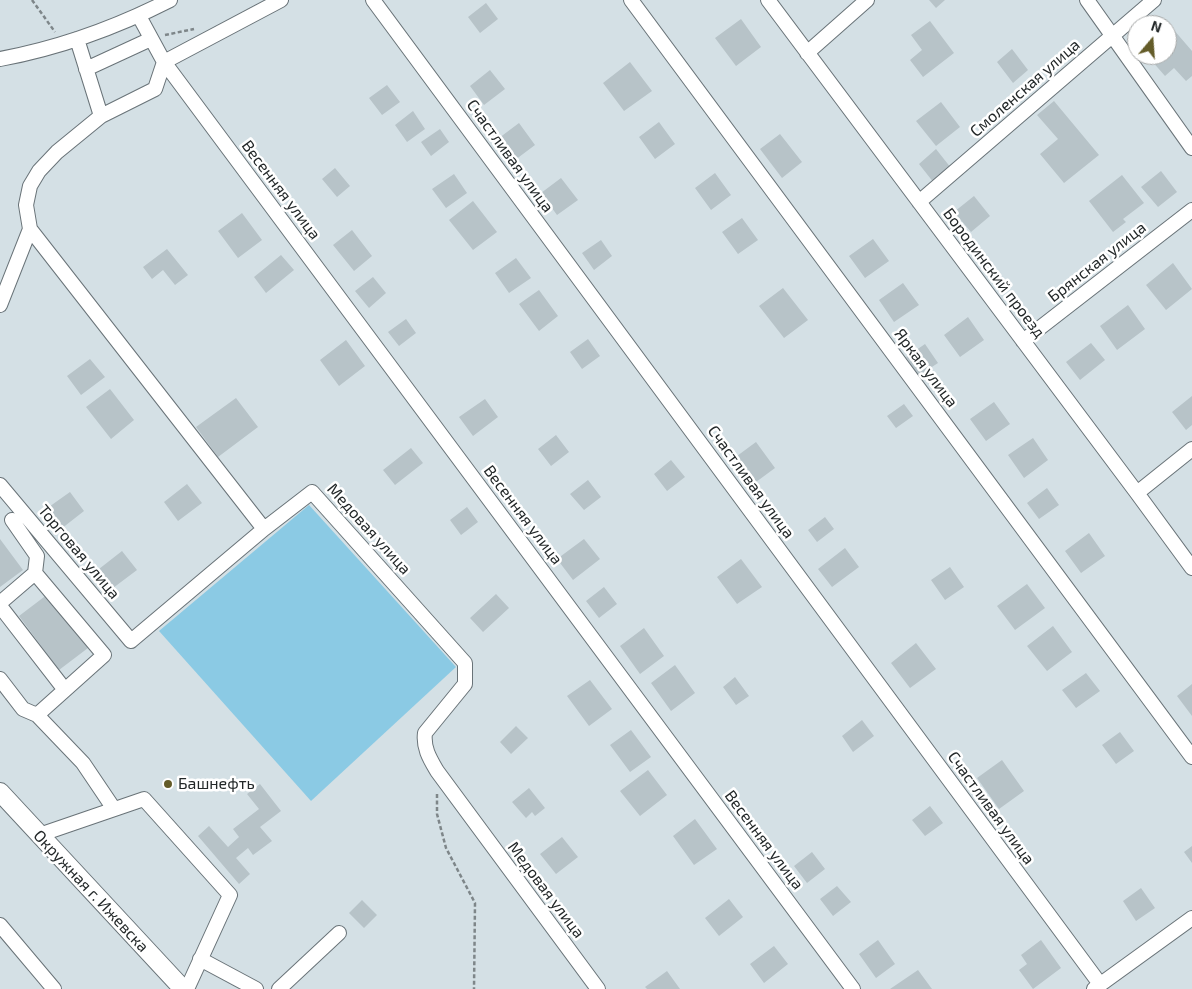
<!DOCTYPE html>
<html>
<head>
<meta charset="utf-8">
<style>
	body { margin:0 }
	#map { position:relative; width:1192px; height:989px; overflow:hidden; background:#d4e0e5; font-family:"Exo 2",sans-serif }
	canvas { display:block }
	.north { position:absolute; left:1127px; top:15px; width:50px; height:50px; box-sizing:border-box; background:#fff; border:1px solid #a7a9a9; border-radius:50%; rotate:18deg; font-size:14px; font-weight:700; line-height:20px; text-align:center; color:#232829 }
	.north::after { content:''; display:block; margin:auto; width:18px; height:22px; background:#645c29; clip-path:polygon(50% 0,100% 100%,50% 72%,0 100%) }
</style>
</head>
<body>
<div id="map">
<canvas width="1192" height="989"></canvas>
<div class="north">N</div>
</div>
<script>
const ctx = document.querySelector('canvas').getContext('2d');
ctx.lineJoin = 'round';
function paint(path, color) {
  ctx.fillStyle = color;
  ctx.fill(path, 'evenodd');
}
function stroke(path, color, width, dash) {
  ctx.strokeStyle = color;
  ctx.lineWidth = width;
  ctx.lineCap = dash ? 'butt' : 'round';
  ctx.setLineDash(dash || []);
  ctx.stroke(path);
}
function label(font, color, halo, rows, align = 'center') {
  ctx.font = font + ' "Exo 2",sans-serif';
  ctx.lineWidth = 5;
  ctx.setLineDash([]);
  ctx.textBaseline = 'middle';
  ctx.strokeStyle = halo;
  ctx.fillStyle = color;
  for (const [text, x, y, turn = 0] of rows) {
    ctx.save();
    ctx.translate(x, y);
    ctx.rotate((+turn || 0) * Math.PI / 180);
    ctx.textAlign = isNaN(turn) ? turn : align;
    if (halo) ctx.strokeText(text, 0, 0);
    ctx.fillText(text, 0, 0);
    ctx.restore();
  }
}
const green = new Path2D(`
	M309 505 456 667 311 801 159 631Z`);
const building = new Path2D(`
	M929 0H945L936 8Z
	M486 3 498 19 480 33 468 17Z
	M741 19 761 47 736 66 715 38Z
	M930 21 954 53 923 77 910 60 922 50 911 35Z
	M1167 22 1192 51V76L1186 81 1174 68 1165 76 1151 60 1156 55H1167V25H1164Z
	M1012 49 1028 70 1013 83 997 62Z
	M630 62 652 91 624 111 603 83Z
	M490 70 505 89 484 105 470 86Z
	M387 85 400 102 382 115 369 98Z
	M1054 101 1099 155 1064 183 1040 154 1058 139 1037 115Z
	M941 102 960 127 936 146 916 121Z
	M413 111 425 129 407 142 395 125Z
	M659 122 675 144 655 159 639 137Z
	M519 123 535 145 515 160 499 138Z
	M440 129 449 142 431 156 421 142Z
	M780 134 802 162 782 178 760 149Z
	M936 149 951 168 934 183 919 164Z
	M335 168 350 186 337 197 322 179Z
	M1161 171 1177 192 1158 207 1141 187Z
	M715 173 731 195 711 210 695 188Z
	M454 174 467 193 446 208 432 189Z
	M1122 175 1144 203 1123 219 1126 222 1113 232 1089 201Z
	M561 178 578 200 557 215 541 193Z
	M974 196 990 216 971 232 954 212Z
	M473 201 497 232 473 250 449 220Z
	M242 213 262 240 238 258 218 231Z
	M742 218 758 240 738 254 722 232Z
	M352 230 372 256 354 271 333 245Z
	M873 239 889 261 865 278 849 256Z
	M601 240 612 256 594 270 582 253Z
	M167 249 188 275 175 285 163 270 152 279 143 267Z
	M281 255 294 270 266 293 254 277Z
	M516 258 531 278 509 293 495 273Z
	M1173 263 1192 289 1166 310 1146 285Z
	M373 277 386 293 369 308 355 291Z
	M903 283 919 305 894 322 879 300Z
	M783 288 808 320 784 338 759 306Z
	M539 290 558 316 539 331 519 304Z
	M1128 305 1145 329 1117 350 1100 326Z
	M968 317 984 340 960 357 944 335Z
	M406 319 416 333 399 346 388 332Z
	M588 339 600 356 582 369 570 352Z
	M346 340 365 366 339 386 320 360Z
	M1091 343 1105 360 1080 380 1066 362Z
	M925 344 938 363 918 376 906 357Z
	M90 359 105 377 81 395 67 376Z
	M110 389 134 420 111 439 86 407Z
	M1192 396V425L1186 430 1172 412Z
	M236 398 258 427 218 457 196 427Z
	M485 399 498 417 473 436 459 417Z
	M994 402 1010 424 986 441 970 419Z
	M904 404 913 416 896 428 887 416Z
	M556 435 569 452 551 466 538 449Z
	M1033 438 1048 460 1024 478 1008 455Z
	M756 442 775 468 756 482 737 456Z
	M411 448 423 463 395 485 383 470Z
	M671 460 685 477 667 491 654 474Z
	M588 480 601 497 584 510 570 494Z
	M187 484 202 503 178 521 164 502Z
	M1047 488 1059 505 1039 519 1027 503Z
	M70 492 84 511 61 529 46 509Z
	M467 507 478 522 461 535 450 520Z
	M825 517 834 529 817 542 808 530Z
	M1089 533 1105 556 1081 573 1065 551Z
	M0 539 23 570 0 587Z
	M584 539 600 559 573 580 557 559Z
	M845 548 859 567 832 587 818 569Z
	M122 551 137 570 113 588 99 569Z
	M741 559 762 587 737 604 717 577Z
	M950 567 964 587 945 600 931 580Z
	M1027 584 1045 608 1015 630 997 606Z
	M604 587 617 604 599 618 586 601Z
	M48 594 88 648 59 670 19 616Z
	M496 594 509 608 483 632 470 618Z
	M1053 626 1072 652 1047 671 1027 646Z
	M644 628 664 656 640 674 620 646Z
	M916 643 936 669 910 688 891 663Z
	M675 665 695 693 671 711 651 683Z
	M1086 673 1100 691 1076 708 1062 690Z
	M735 677 749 696 736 705 723 687Z
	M590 680 612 709 589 726 567 696Z
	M1192 684V716L1177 696Z
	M862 720 874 736 853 752 842 736Z
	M516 726 528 738 511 754 500 742Z
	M631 730 651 757 630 772 610 745Z
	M1120 732 1134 751 1116 764 1102 745Z
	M1002 760 1024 791 999 809 977 778Z
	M648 770 667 795 640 816 620 791Z
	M260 784 281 811 260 827 272 841 253 855 248 848 236 858 250 874 239 884 198 836 209 826 228 847 239 837 233 829 259 809 247 794Z
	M529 788 545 808 535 816 532 812 526 818 512 802Z
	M930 806 943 823 925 836 912 820Z
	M695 819 717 849 694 865 673 836Z
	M562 837 578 857 556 874 540 854Z
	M1192 846V863L1184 852Z
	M812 852 825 869 807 883 794 866Z
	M837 886 851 902 833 916 820 899Z
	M1141 888 1155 908 1136 921 1123 901Z
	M729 899 743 917 719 936 705 918Z
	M362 900 377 915 364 928 349 913Z
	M878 940 895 964 876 978 859 954Z
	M1041 940 1061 968 1033 989 1019 970 1027 964 1021 955Z
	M774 946 788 964 764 983 750 964Z
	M918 970 932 989H890Z
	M667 971 680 989H647L645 987Z`);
const path = new Path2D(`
	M32 0 55 32
	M165 35 194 29
	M437 794V814L446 848 475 903 474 989`);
const minor = new Path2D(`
	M373 0 1100 984
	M631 0 1192 757
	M768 0 1137 493 1192 568
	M1087 0 1192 148
	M139 16 164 62 853 989
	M77 39 101 116
	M807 53 867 0
	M0 59C59 48 117 27 170 0
	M164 62 155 89 101 116 57 152 39 171 30 186 26 205 30 229 264 529 312 492 465 663V684L425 733C423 748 430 759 437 771L598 989
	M164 62 281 0
	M86 69 151 39
	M919 202 1154 0
	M0 305 30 229
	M1023 341 1192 210
	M0 485 131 641 264 529
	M1137 493 1192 449
	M12 520 37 556 35 573
	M0 603 35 573 104 655 37 715
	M0 606 65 690
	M0 679 23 709 37 715 83 763 114 809
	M39 835 144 799 230 895 187 989
	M0 925 54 989
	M200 959 256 989
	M279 989 339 933
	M1094 989 1192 918`);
const major = new Path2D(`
	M0 792 183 989`);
const markers = [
	[168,784,5,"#645c29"]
];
const streetNames = [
	["Смоленская улица",1025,88,-41],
	["Счастливая улица",510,156,54],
	["Весенняя улица",281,190,53],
	["Брянская улица",1097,262,-38],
	["Бородинский проезд",994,273,53],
	["Яркая улица",926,368,53],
	["Счастливая улица",751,482,54],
	["Весенняя улица",523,515,53],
	["Медовая улица",369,529,48],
	["Торговая улица",79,552,50],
	["Счастливая улица",991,808,54],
	["Весенняя улица",764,840,53],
	["Медовая улица",546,890,53],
	["Окружная г. Ижевска",91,891,47]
];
const poiNames = [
	["Башнефть",178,784]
];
paint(green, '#8bcae4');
paint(building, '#b7c3c8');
stroke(minor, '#697378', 16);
stroke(major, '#697378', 20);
stroke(path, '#7e8689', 2.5, [4, 2.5]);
stroke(minor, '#fff', 14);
stroke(major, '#fff', 18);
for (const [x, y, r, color] of markers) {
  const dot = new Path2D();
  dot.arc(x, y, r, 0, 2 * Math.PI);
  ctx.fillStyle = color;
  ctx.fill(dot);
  stroke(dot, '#fff', 2);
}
label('16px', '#232829', '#fff', streetNames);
label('16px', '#232829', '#fff', poiNames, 'left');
</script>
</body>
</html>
